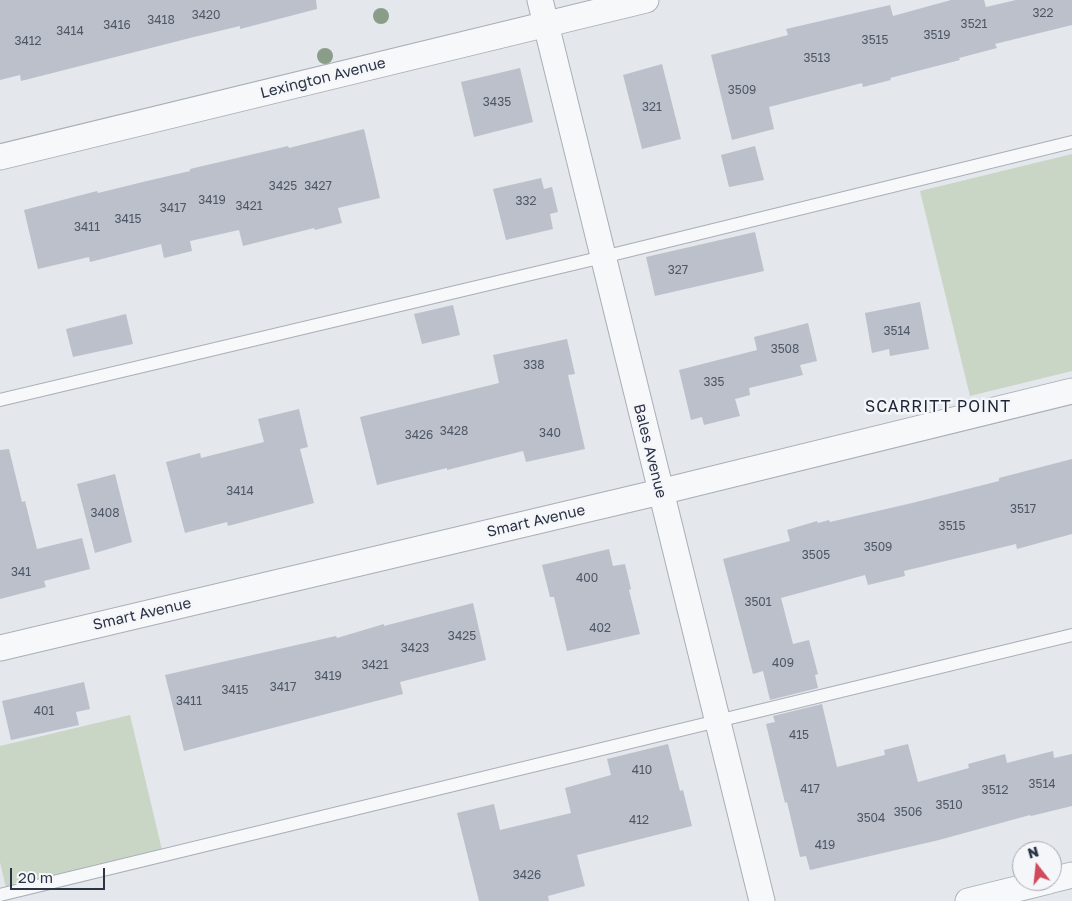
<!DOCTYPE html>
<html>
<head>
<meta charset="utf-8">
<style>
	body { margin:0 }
	#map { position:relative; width:1072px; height:901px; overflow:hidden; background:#e4e7ec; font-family:"Golos Text",sans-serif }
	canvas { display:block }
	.north { position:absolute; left:1012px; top:841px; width:50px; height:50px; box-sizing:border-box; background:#f4f6f9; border:1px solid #a4a8b1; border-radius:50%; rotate:344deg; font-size:14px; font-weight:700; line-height:20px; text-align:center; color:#2b3445 }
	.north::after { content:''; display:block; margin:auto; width:18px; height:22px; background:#d1495b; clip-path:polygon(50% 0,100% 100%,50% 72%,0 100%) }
	.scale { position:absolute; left:10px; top:868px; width:95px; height:22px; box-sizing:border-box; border:2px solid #2b3445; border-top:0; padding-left:6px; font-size:15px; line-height:18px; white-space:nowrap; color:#2b3445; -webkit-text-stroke:4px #f4f6f9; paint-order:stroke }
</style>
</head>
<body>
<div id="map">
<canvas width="1072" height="901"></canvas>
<div class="north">N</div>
<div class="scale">20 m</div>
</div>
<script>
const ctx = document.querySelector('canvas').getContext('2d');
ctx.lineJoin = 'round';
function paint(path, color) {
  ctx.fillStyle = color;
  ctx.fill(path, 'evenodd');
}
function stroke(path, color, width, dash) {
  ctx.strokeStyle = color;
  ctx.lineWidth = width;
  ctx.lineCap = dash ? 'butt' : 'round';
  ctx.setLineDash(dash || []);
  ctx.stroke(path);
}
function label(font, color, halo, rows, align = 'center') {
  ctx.font = font + ' "Golos Text",sans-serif';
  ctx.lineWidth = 5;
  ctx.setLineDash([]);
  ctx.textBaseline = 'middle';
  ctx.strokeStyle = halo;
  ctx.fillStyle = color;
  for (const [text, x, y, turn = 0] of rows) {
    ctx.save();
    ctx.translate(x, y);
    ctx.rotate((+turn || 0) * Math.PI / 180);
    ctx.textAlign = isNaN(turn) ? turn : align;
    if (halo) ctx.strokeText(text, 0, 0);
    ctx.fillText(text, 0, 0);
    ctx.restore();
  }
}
const green = new Path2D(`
	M1072 154V371L970 396 920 191Z
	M130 715 162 850 6 888 0 862V746Z`);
const building = new Path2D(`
	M0 0H316L317 9 240 29V26L194 37 21 81 20 75 0 80Z
	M951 0H984L986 7 1016 0H1072V25L995 44 997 48 959 58 960 60 890 78 891 80 863 87 862 83 769 107 774 129 732 140 711 55 788 35 786 29 890 5 893 16Z
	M662 64 681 139 642 149 623 75Z
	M520 68 533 122 474 137 461 82Z
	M364 129 380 198 338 208 342 223 315 230 314 228 243 246 239 230 190 241 192 251 164 258 161 244 90 262 89 257 38 269 24 210 97 191 98 193 147 181 190 171V169L288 146 289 148Z
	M755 146 764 180 729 187 721 155Z
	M541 178 544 189 552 187 558 212 550 214 553 229 506 240 493 189Z
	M755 232 764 271 655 296 646 257Z
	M920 302 929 349 890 356 889 349 872 353 865 313Z
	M453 305 460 335 422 344 414 314Z
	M126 314 133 344 73 357 66 329Z
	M808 323 817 361 800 365 803 375 749 388 750 395 735 399 740 416 704 425 702 417 691 420 679 370 757 350 754 337Z
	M567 339 575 374 568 375 585 449 526 462 523 451 447 470V468L377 485 360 417 499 383 493 355Z
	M299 409 308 447 300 449 314 503 228 526 227 522 185 533 166 462 200 453 201 458 264 442 258 419Z
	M9 449 22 502 25 501 37 549 82 538 90 569 44 581 46 587 0 599V450Z
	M1072 459V534L1017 549 1016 544 904 571 905 576 868 585 865 575 781 598 793 644 809 640 818 674 815 675 818 688 770 700 763 671 753 674 723 559 790 541 787 530 817 521 818 523 829 520 830 522 912 503 999 481V478Z
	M115 474 132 542 95 553 77 484Z
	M609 549 613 566 625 564 631 589 629 590 640 634 567 651 554 597H550L542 565Z
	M473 603 486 660 400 682 403 694 184 751 165 675 336 636 337 638 384 624V626Z
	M84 682 90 709 76 712 79 725 11 740 2 701Z
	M822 704 837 767 885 755 884 750 908 744 918 782 969 768 968 764 1005 754 1007 763 1053 751 1054 758 1072 754V806L1031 816 1030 815 939 840 810 870 806 856 800 857 787 802 785 803 766 724 775 722 773 716Z
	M668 744 680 791 683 790 692 826 577 855 585 886 548 896 549 901H479L457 813 494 804 500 830 571 813 565 788 611 775 607 759Z`);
const service = new Path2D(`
	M0 400 603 257 1072 142
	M0 895 1072 635`);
const minor = new Path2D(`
	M540 0 762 901
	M0 157 646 0
	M0 648 660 492 1072 391
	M1052 880 1072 875
	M968 901 1049 881`);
const trees = [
	[381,16],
	[325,56]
];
const numberNames = [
	["322",1043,13],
	["3420",206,15],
	["3418",161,20],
	["3521",974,24],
	["3416",117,25],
	["3414",70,31],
	["3519",937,35],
	["3515",875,40],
	["3412",28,41],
	["3513",817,58],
	["3509",742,90],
	["3435",497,102],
	["321",652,107],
	["3425",283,186],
	["3427",318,186],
	["3419",212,200],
	["332",526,201],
	["3421",249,206],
	["3417",173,208],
	["3415",128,219],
	["3411",87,227],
	["327",678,270],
	["3514",897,331],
	["3508",785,349],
	["338",534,365],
	["335",714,382],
	["3428",454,431],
	["340",550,433],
	["3426",419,435],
	["3414",240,491],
	["3517",1023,509],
	["3408",105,513],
	["3515",952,526],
	["3509",878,547],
	["3505",816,555],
	["341",21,572],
	["400",587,578],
	["3501",758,602],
	["402",600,628],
	["3425",462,636],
	["3423",415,648],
	["409",783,663],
	["3421",375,665],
	["3419",328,676],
	["3417",283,687],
	["3415",235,690],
	["3411",189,701],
	["401",44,711],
	["415",799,735],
	["410",642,770],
	["3514",1042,784],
	["417",810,789],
	["3512",995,790],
	["3510",949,805],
	["3506",908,812],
	["3504",871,818],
	["412",639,820],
	["419",825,845],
	["3426",527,875]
];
const streetNames = [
	["Lexington Avenue",323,78,-14],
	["Bales Avenue",650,451,76],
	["Smart Avenue",536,521,-13],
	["Smart Avenue",142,614,-13]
];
const neighbourhoodNames = [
	["SCARRITT POINT",938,407]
];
paint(green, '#c9d6c5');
paint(building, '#bbc0ca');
stroke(service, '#a9aeb7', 14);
stroke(minor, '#a9aeb7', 27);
stroke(service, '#f7f8fa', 12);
stroke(minor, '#f7f8fa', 25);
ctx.fillStyle = '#899d89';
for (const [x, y] of trees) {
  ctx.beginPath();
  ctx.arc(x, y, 8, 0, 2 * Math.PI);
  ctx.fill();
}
label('12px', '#4f5766', null, numberNames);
label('15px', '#2b3445', '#f4f6f9', streetNames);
ctx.letterSpacing = '1px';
label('16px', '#1d2536', '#f4f6f9', neighbourhoodNames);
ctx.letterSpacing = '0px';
</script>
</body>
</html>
